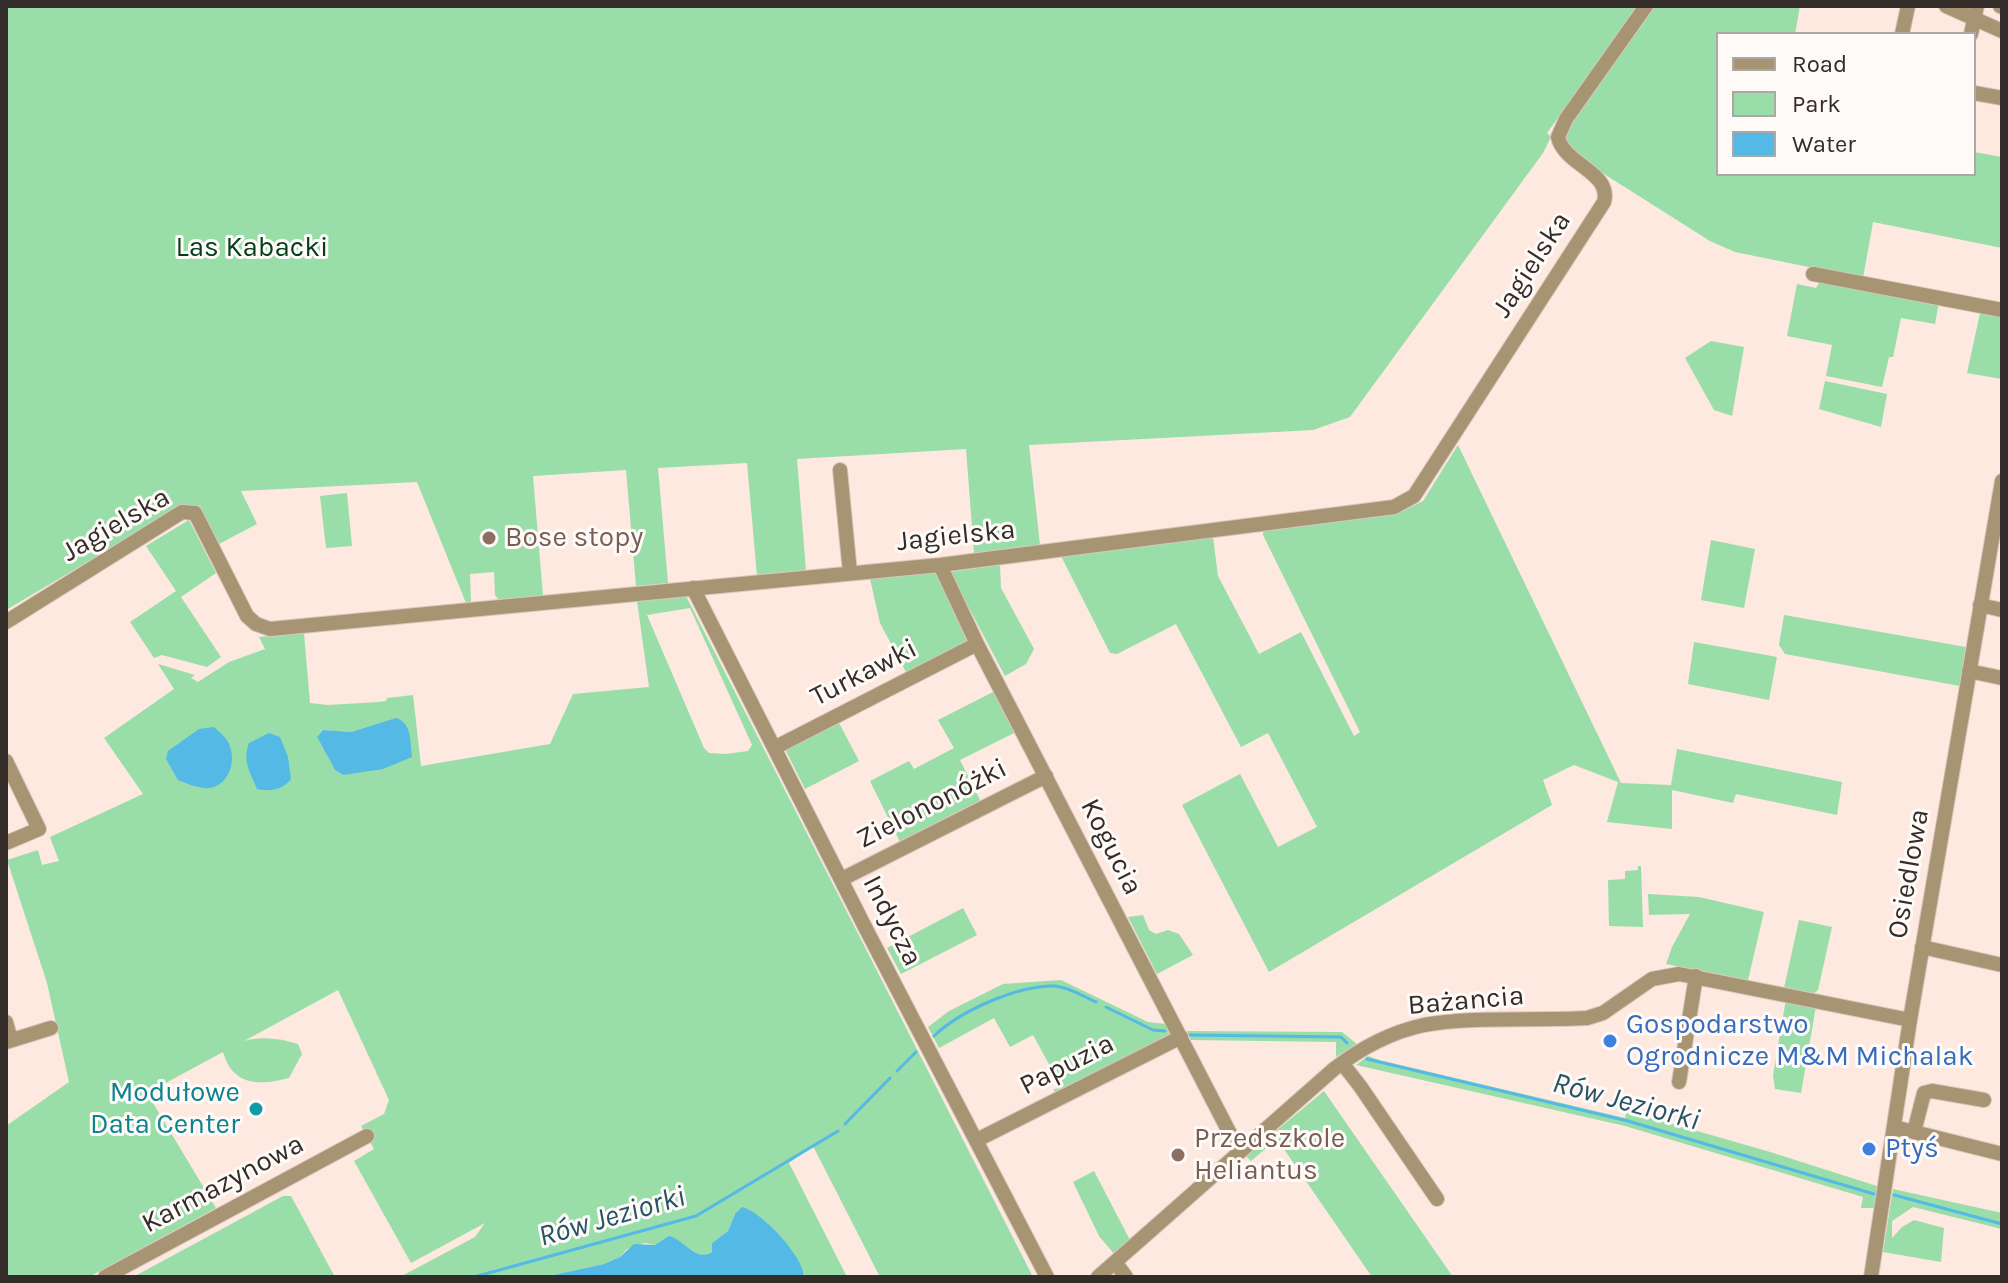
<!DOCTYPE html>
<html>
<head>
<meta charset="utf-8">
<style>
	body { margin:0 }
	#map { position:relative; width:2008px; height:1283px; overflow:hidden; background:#fde9df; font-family:Karla,sans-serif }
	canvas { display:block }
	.frame { position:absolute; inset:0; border:8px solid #342c29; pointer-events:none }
	.legend { position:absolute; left:1716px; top:32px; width:260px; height:144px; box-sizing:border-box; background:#fefaf8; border:2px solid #ada8a5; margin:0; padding:10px 14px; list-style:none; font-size:24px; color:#342c29 }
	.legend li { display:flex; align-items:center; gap:16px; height:40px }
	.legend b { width:40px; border:2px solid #ada8a5 }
</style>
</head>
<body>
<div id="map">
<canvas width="2008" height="1283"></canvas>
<div class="frame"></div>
<ul class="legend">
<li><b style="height:10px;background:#a69473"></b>Road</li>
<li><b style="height:22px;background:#99dda9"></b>Park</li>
<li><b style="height:22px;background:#55b9e5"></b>Water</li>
</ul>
</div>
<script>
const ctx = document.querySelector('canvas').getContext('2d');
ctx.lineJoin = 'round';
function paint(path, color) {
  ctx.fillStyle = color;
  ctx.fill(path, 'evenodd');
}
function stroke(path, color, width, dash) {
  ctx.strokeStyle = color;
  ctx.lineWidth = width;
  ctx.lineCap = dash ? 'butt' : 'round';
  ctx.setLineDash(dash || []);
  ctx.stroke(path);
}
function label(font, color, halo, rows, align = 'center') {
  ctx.font = font + ' Karla,sans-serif';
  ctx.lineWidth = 6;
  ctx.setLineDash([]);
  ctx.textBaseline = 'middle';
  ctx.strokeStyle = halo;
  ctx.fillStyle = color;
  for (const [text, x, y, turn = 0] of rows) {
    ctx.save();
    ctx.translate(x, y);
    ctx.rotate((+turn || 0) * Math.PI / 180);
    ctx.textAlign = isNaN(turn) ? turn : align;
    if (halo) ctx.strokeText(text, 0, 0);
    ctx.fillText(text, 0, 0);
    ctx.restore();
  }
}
const green = new Path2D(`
	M6 6H1639L1547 133 1551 137 1543 153 1350 417 1313 430 1029 445 1040 545 974 553 966 449 797 459 806 571 757 576 747 463 658 468 668 583 636 586 626 470 533 476 543 596 499 600 495 595 494 572 470 574 471 603H466L417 482 241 491 257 524 219 544 200 506 184 505 6 610Z
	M1652 6H1800L1795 34H1718V174H1974V152L2002 157V248L1873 222 1863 278 1735 252 1710 241 1563 148 1566 126Z
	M1822 278 1939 301 1935 324 1901 318 1893 357H1889L1882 387 1826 376 1832 345 1787 336 1797 284 1816 288Z
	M1981 309 2002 313V379L1967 373Z
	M1711 341 1744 347 1732 416 1714 410 1685 358Z
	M1825 381 1887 394 1881 427 1819 409Z
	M1458 445 1621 783 1671 785 1677 749 1842 782 1837 815 1736 794 1733 803 1672 790V829L1607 822 1618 782 1574 765 1543 780 1552 805 1269 972 1182 805 1240 774 1278 847 1317 827 1268 733 1241 747 1176 624 1117 654 1110 653 1061 556 1213 537 1218 576 1259 654 1301 632 1354 736 1360 732 1263 535V528L1399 513 1423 501Z
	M347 493 352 546 326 548 320 496Z
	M189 520 216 573 181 597 221 657 207 667 162 655 154 658 130 622 176 591 146 546Z
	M1711 540 1755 549 1744 608 1701 600Z
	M1000 565 1001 588 1034 649 1026 664 1005 676 950 572Z
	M936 571 969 642 906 672 880 623 870 579Z
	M686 596 1033 1277H880L813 1146 789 1163 847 1277H804L805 1275 735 1214 728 1231 712 1243V1252L704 1257C688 1249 673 1237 655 1245L645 1243 627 1249 620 1257 604 1264 544 1277H400L475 1237 485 1223 411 1263 354 1161 374 1149 361 1126 384 1114 389 1100 338 990 244 1041C260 1036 281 1038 298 1044L302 1054 289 1078C259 1086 233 1086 223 1052L147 1093 216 1208 89 1277H6V1126L69 1082 47 983 7 860 38 850 42 865 59 861 50 837 143 794 104 738 174 689 158 664 195 675 191 678 198 682 229 662 265 649 259 637 304 633 310 703 328 705 379 702 386 701 387 698 413 695 421 766 550 744 573 694 649 687 637 601ZM690 608 752 745 748 751 726 754 709 753 704 748 647 615ZM381 723 343 775 335 770 317 737 323 730 351 732Z
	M1784 615 1966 647 1960 686 1785 654 1779 645Z
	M1694 642 1777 657 1769 700 1688 684Z
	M995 691 1016 732 960 760 981 802 900 842 870 781 909 761 914 769 954 748 938 720Z
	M838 721 859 761 805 789 785 749Z
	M1638 866H1641L1643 927 1609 926 1608 880 1625 879V871L1638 870Z
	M1648 894 1699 897 1764 912 1748 980 1666 964 1672 947 1690 914 1649 915Z
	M963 908 977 935 901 974 887 948Z
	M1143 915 1149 930 1156 934 1168 930 1179 934 1193 955 1157 974 1128 917Z
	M1799 920 1832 927 1818 990 1813 994 1784 988Z
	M1061 980 1148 1022 1166 1024 1171 1034 1057 1093 1053 1090 1061 1086 1033 1035 1010 1047 994 1018 939 1048 928 1027 949 1011 1003 984Z
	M1786 999 1816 1006 1801 1093 1775 1089 1773 1075Z
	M1187 1031 1342 1032 1357 1044 1336 1057V1042L1191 1040Z
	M1368 1056 1379 1060 1625 1118 1627 1111 1767 1151 1880 1187 1876 1208H1861L1863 1197 1625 1126 1356 1065Z
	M1324 1091 1453 1277H1372L1277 1139 1251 1161 1246 1156Z
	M1094 1171 1131 1242 1115 1255 1099 1236 1073 1182Z
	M1893 1189 2002 1213V1229L1913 1207 1892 1221V1238L1902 1227 1914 1220 1944 1228 1941 1262 1883 1252Z
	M283 1196H291L335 1277H133Z`);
const water = new Path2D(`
	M396 718C412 723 410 742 412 757L383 769 343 775 335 770 317 737 323 730 351 732Z
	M214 727C220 733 228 738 230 747 236 763 228 785 210 788 200 789 188 784 178 780L166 759 168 751 199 729Z
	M269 733 280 737 288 757 291 779C283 790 269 792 257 789 250 772 242 760 249 743Z
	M742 1207C762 1212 804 1257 804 1277H734L732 1275 726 1277H544L604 1264 620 1257 634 1244 655 1245 669 1236C683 1239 697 1263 712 1252V1243L728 1231 735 1214Z`);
const stream = new Path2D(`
	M1106 1007 1153 1030 1165 1031
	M1190 1035 1341 1037 1347 1043
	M934 1036C960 1011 1018 985 1055 986 1069 987 1084 997 1096 1002
	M1367 1059 1628 1121 1874 1194
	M897 1071 916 1052
	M845 1124 890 1078
	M1894 1195 2002 1224
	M474 1277 696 1216 838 1131`);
const minor = new Path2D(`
	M1946 6 2002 31
	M2000 6 2002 7
	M1902 34 1908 6
	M1971 34 1977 6
	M1974 93 2002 98
	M1813 274 2002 310
	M840 470 850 573
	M940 565 977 644 1239 1151
	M693 588 866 929 1047 1277
	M1980 605 2002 610
	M6 622 182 512 195 513 247 616 256 624 270 629 940 565 1394 507 1414 496 1604 202C1612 172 1564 165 1558 137L1566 119 1646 6
	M1969 671 2002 678
	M774 748 977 644
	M6 761 39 829 6 843
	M842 879 1046 776
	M1922 947 2002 965
	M6 1022 11 1040
	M6 1042 51 1028
	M1342 1063 1360 1086 1437 1199
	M1679 1082 1696 976
	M1894 1127 2002 1154
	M1914 1132 1924 1093 1932 1091 1984 1100
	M977 1140 1181 1037
	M1115 1262 1126 1277
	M105 1277 367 1136
	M1098 1277 1334 1069C1361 1048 1391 1032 1424 1025 1472 1016 1536 1021 1587 1018L1603 1013 1652 979 1679 974 1910 1020
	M1871 1277 1910 1020 2002 481`);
const markers = [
	[489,538,8,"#8d6e63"],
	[1610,1041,8,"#3f7fe0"],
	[256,1109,8,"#0f9aa8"],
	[1869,1149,8,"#3f7fe0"],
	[1178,1155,8,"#8d6e63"]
];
const parkNames = [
	["Las Kabacki",252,248]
];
const streetNames = [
	["Jagielska",1532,265,-57],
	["Jagielska",116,525,-30],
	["Jagielska",956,536,-6],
	["Turkawki",864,673,-27],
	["Zielononóżki",932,804,-27],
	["Kogucia",1111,847,63],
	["Osiedlowa",1909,874,-80],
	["Indycza",892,921,63],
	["Bażancia",1466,1001,-5],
	["Papuzia",1067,1065,-27],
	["Karmazynowa",223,1184,-28]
];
const educationNames = [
	["Bose stopy",505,538],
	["Przedszkole",1194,1139],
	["Heliantus",1194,1171]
];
const shopNames = [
	["Gospodarstwo",1626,1025],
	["Ogrodnicze M&M Michalak",1626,1057],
	["Ptyś",1885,1149]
];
const cultureNames = [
	["Modułowe",240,1093],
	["Data Center",240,1125]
];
const waterNames = [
	["Rów Jeziorki",1626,1102,15],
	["Rów Jeziorki",612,1217,-16]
];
paint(green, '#99dda9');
paint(water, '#55b9e5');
stroke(stream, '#55b9e5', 3);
stroke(minor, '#d9c7be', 16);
stroke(minor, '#a69473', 14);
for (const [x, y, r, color] of markers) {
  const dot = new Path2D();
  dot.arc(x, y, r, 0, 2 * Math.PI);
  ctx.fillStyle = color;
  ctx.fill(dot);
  stroke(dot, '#fefaf8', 3);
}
label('28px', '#013f1a', '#fefaf8', parkNames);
label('28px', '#342c29', '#fefaf8', streetNames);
label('28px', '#785e54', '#fefaf8', educationNames, 'left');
label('28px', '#366cbe', '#fefaf8', shopNames, 'left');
label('28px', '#0d838f', '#fefaf8', cultureNames, 'right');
label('italic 30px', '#285266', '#fefaf8', waterNames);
</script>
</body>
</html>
